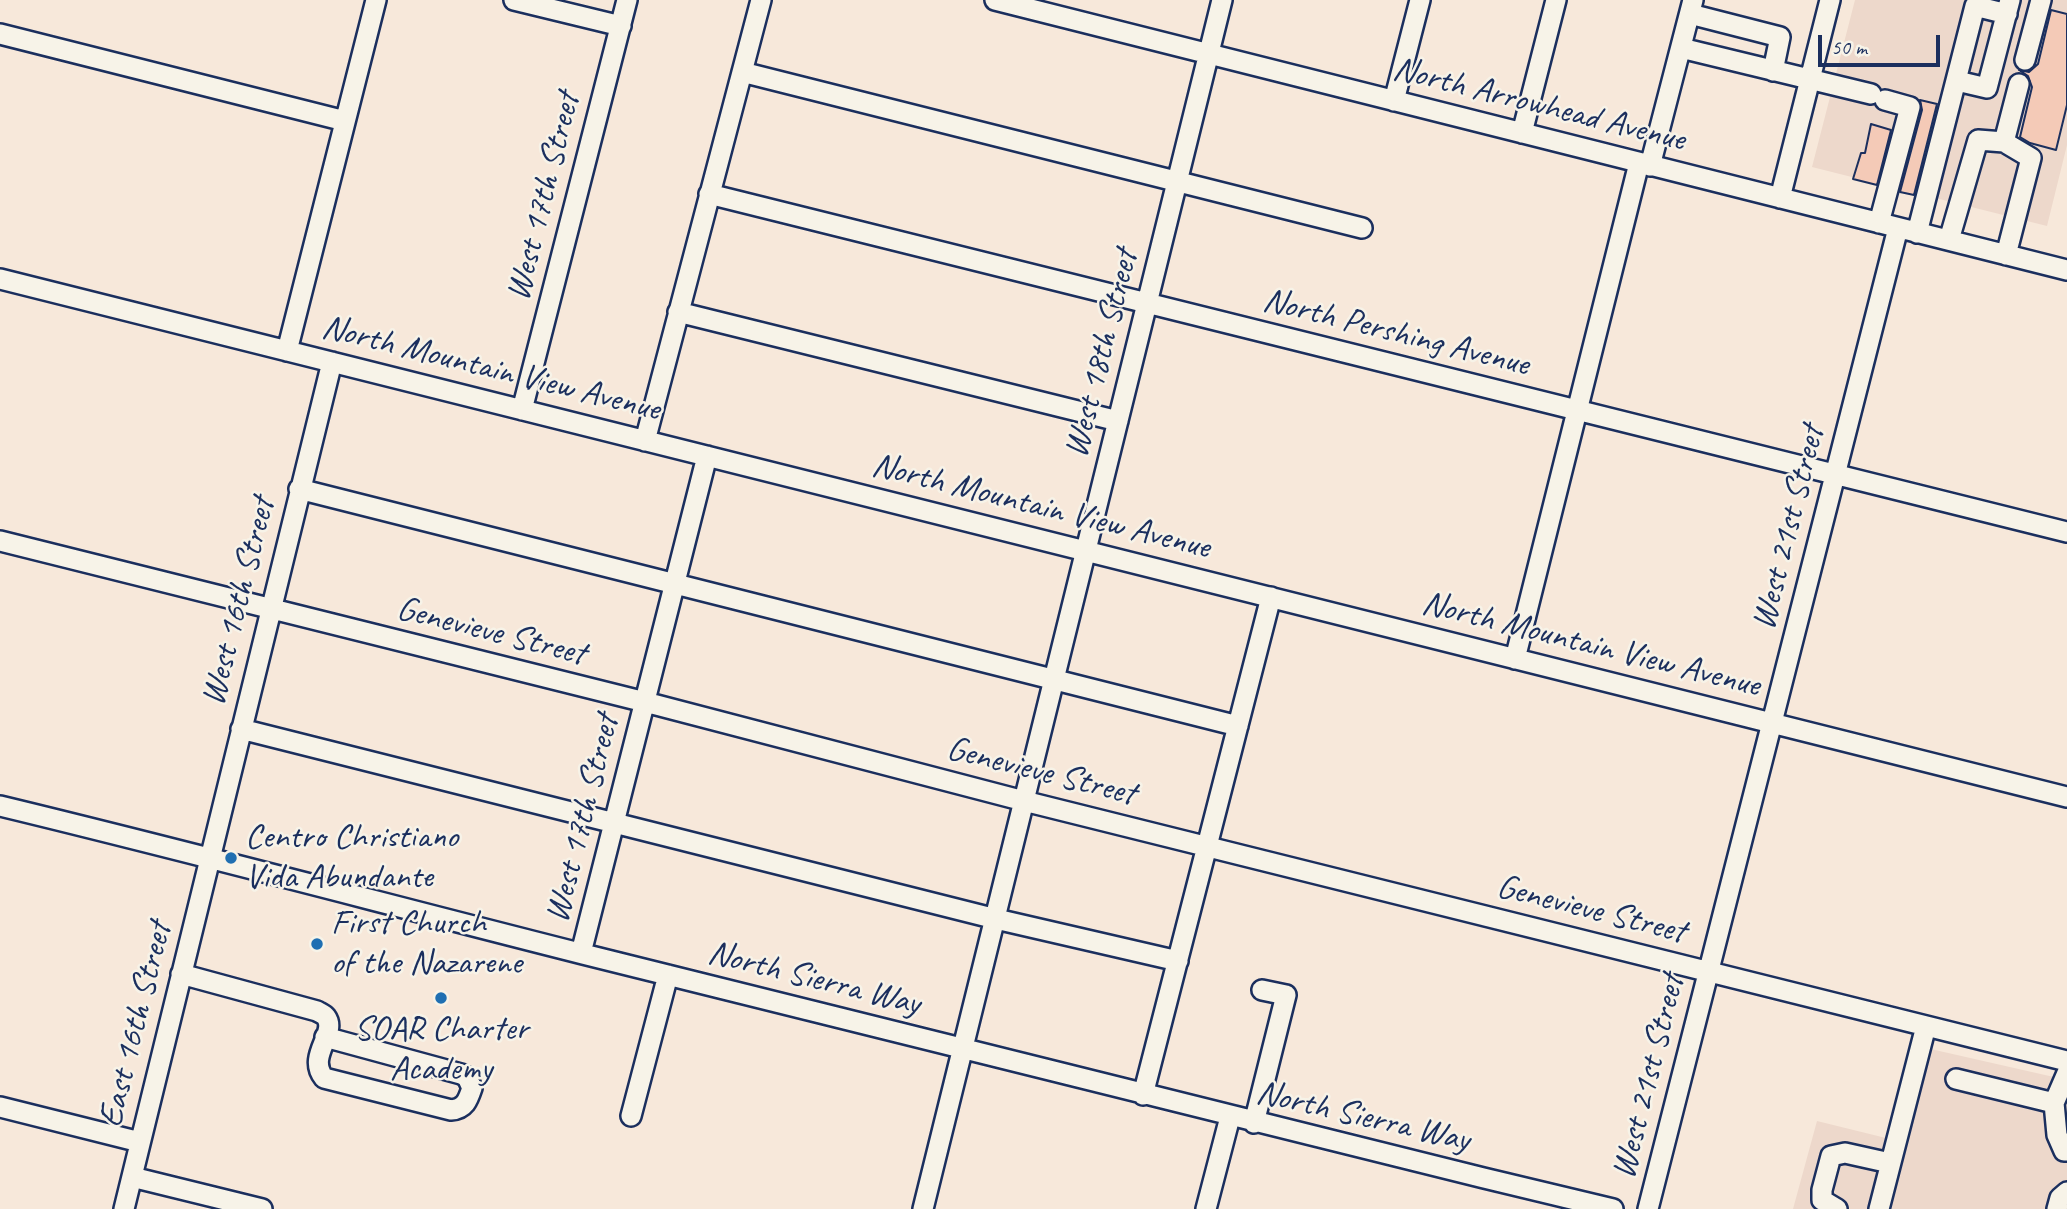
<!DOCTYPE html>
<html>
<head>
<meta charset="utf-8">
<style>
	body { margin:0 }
	#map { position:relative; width:2067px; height:1209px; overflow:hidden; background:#f7e8da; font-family:Caveat,sans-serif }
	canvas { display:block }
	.scale { position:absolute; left:1818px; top:35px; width:122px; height:32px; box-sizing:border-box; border:4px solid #1b2f5e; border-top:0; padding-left:9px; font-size:21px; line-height:24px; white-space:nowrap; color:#1b2f5e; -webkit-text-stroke:5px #f7f3e8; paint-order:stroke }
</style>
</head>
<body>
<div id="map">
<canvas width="2067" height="1209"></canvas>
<div class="scale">50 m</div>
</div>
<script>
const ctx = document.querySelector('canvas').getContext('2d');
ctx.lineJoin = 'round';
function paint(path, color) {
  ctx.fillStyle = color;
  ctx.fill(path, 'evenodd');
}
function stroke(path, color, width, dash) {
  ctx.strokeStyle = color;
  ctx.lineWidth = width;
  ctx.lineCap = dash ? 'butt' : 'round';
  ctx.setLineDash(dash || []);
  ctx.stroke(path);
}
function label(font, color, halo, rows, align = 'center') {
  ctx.font = font + ' Caveat,sans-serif';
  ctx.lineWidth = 5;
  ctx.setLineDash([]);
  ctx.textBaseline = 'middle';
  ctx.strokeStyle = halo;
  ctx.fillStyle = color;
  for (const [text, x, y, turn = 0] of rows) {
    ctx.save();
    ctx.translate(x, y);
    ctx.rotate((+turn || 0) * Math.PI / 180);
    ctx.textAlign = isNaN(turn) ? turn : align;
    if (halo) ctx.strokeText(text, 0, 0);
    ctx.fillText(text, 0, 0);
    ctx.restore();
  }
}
const built = new Path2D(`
	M1855 0H2067V145L2047 226 1812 167Z
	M1913 1045 2067 1080V1209H1793L1817 1121 1890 1139Z`);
const building = new Path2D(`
	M2051 10 2067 14V105L2056 150 2030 143 2020 137 2032 87 2028 76 2019 70 2029 72 2038 64Z
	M1920 100 1937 104 1914 195 1900 192 1922 110Z
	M1871 124 1891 130 1877 185 1853 179 1861 153H1865Z`);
const minor = new Path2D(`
	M514 0 621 26
	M995 0 2067 270
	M1690 14 1780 37 1773 71
	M0 34 345 121
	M1681 48 1871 94
	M2025 60 2041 0
	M742 72 1362 228
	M1957 81 1987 88 2010 0
	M1394 101 1420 0
	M1522 133 1556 0
	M1650 166 1693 0
	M709 194 2067 532
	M1780 198 1830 0
	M1879 223 1910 107 1885 100
	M1917 233 1975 6 2007 14
	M1949 240 1978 140 2004 142
	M2006 255 2031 158 2004 142 2019 84
	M0 279 2067 797
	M678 312 1118 421
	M287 351 376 0
	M522 410 627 0
	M645 441 761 0
	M299 489 1238 726
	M0 541 645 702 1024 801 2067 1061
	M1515 659 1639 163
	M241 729 996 919 1178 961
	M0 806C195 853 389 905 583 954 926 1041 1269 1127 1613 1209
	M581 953 707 456
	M181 974 317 1011C320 1013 324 1014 326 1017 338 1033 306 1056 324 1078L451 1110C465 1109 468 1100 472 1088L467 1077 461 1074 325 1037
	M1956 1079 2054 1103 2057 1135 2064 1151H2067
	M1143 1095 1271 597
	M2054 1103 2067 1073
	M0 1107 140 1142
	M631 1116 668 975
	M1254 1123 1286 995 1262 990
	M132 1177 262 1209
	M124 1209 332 362
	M923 1209 1222 0
	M1206 1209 1230 1117
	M1648 1209 1898 228
	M1837 1209 1822 1200V1190L1831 1156 1845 1153 1890 1163
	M1879 1209 1926 1026
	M2057 1209 2060 1198 2067 1192`);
const markers = [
	[231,858,7,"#1f6fb2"],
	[317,944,7,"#1f6fb2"],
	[441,998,7,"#1f6fb2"]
];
const streetNames = [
	["North Arrowhead Avenue",1539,105,14],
	["West 17th Street",544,197,-76],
	["North Pershing Avenue",1396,333,14],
	["West 18th Street",1102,354,-76],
	["North Mountain View Avenue",491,369,14],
	["North Mountain View Avenue",1041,507,14],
	["West 21st Street",1789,528,-76],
	["West 16th Street",239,602,-76],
	["Genevieve Street",491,632,14],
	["North Mountain View Avenue",1591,645,14],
	["Genevieve Street",1041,772,14],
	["West 17th Street",583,819,-76],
	["Genevieve Street",1591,910,14],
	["North Sierra Way",814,979,14],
	["East 16th Street",136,1025,-76],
	["West 21st Street",1649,1077,-76],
	["North Sierra Way",1363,1117,13]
];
const poiNames = [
	["Centro Christiano",245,838],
	["Vida Abundante",245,878],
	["First Church",331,924],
	["of the Nazarene",331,964],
	["SOAR Charter",441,1030,"center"],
	["Academy",441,1070,"center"]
];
paint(built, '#edd8cb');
paint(building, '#f4cab7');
stroke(building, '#1b2f5e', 2);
stroke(minor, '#1b2f5e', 24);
stroke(minor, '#f7f3e8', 19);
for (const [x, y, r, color] of markers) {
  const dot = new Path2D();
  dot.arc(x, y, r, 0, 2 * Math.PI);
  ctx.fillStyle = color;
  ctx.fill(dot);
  stroke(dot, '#f7f3e8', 2.5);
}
label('35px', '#1b2f5e', '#f7f3e8', streetNames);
label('35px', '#1b2f5e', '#f7f3e8', poiNames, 'left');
</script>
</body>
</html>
